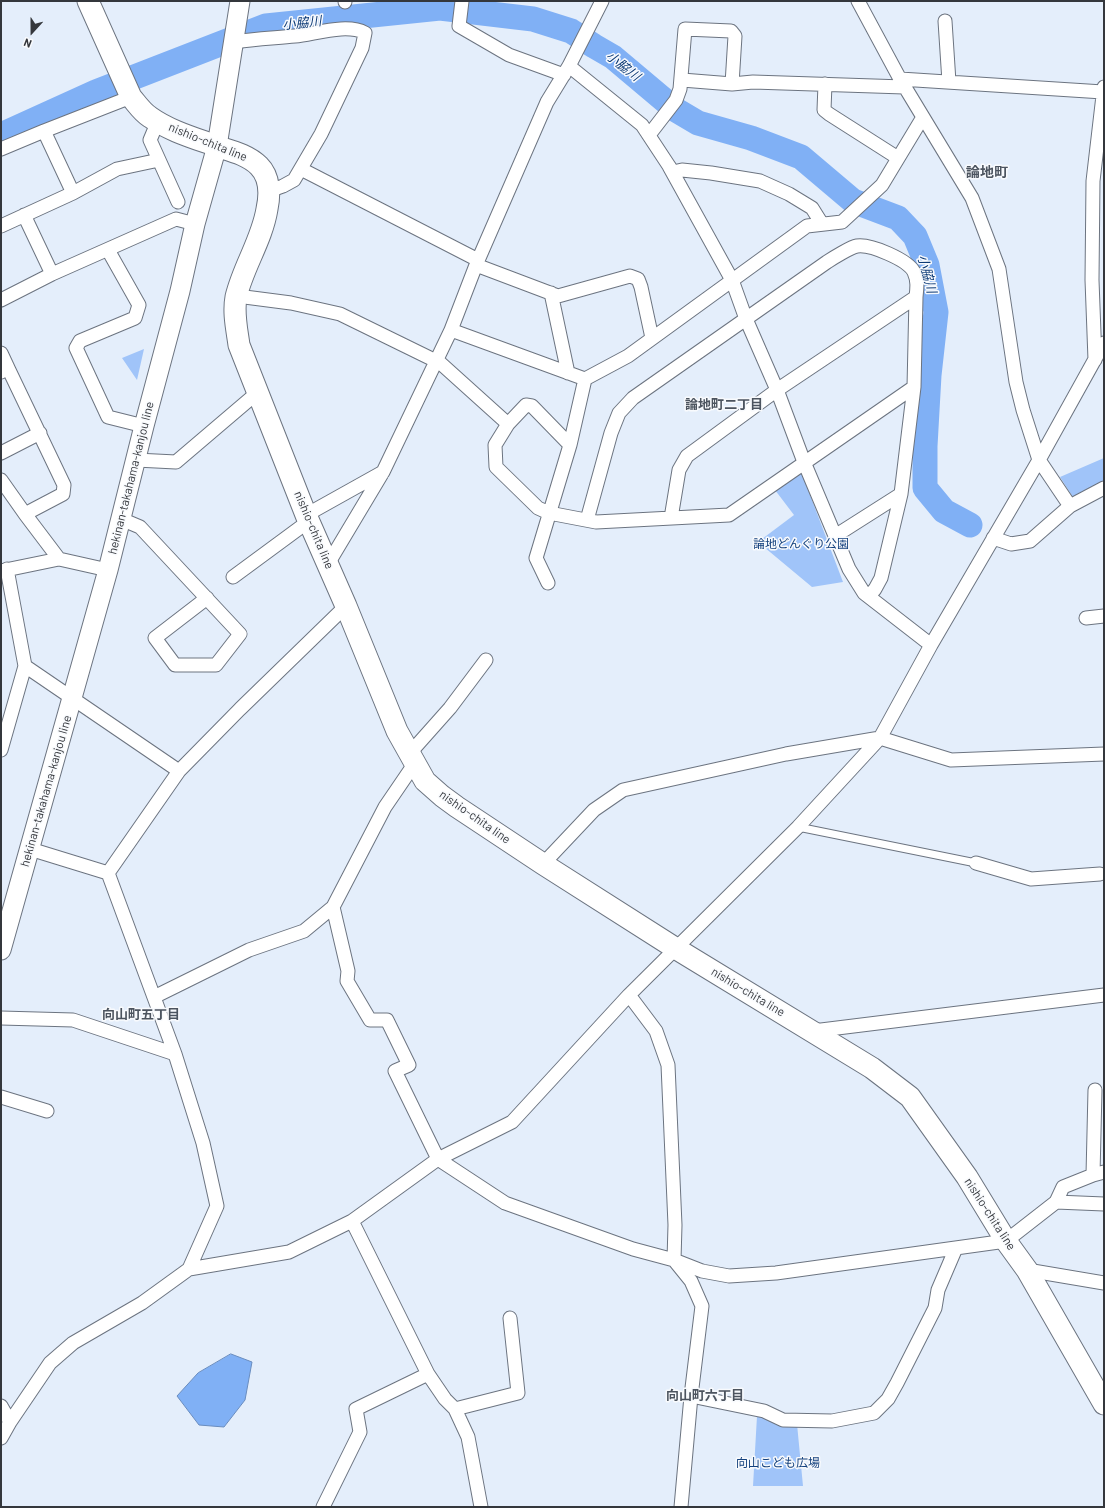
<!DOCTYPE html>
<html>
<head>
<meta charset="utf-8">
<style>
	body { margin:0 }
	#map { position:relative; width:1105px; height:1508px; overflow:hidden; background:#e4eefb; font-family:Barlow,sans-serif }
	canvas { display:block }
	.frame { position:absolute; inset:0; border:2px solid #34373c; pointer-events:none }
	.north { position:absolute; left:12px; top:12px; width:40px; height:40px; -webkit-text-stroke:3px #f8fafd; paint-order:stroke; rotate:201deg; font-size:11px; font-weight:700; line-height:16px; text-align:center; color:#34373c }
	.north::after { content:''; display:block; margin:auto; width:14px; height:18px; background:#34373c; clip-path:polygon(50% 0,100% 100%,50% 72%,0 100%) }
</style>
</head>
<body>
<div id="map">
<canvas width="1105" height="1508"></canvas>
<div class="frame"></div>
<div class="north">N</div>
</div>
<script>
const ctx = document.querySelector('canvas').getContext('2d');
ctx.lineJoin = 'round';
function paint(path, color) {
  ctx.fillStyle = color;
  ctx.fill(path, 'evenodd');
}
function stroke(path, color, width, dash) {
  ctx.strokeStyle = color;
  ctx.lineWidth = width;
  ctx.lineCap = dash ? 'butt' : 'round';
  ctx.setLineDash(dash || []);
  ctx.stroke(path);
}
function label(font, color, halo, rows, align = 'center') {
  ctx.font = font + ' Barlow,"Noto Sans JP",sans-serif';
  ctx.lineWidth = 3;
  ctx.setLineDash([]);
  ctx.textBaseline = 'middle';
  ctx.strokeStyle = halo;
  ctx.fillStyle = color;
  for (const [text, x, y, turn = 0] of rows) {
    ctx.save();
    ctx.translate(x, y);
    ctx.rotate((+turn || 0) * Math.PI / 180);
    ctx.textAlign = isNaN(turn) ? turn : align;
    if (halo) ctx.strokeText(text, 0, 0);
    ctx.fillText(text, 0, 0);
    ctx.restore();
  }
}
const green = new Path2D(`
	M144 349 137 380 122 358Z
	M1104 458V484L1074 499 1060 477Z
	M801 471 843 582 812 587 758 542 794 515 775 490Z
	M757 1416 797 1424 803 1486H753Z`);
const water = new Path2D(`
	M231 1354 252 1362 245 1400 224 1427 199 1425 177 1396 198 1373Z`);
const river = new Path2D(`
	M1 135 96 92 266 26 440 8 533 19 571 31 594 46 613 57 676 110 698 123 751 138 801 157 853 201 898 218 915 236 927 265 936 312 929 375 925 446V488L944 511 970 525`);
const service = new Path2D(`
	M798 827 976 863`);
const minor = new Path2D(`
	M462 1 459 26 509 55 564 75
	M858 1 900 79 972 198 999 269 1016 382 1023 410 1039 460 1070 506 1104 488
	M345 2V1
	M945 21 949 82
	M233 42C254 39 274 38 295 36 315 34 347 23 365 33L362 48 321 134 294 180 283 186 269 191
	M569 66 642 125 669 166 732 280 746 319 777 390 804 462 849 569 864 593 931 645
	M900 79 1103 92
	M682 80 732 84 753 82 904 87
	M825 84 824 110 829 114 898 158
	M158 121 150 140 178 202
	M44 131 73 193
	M649 135 676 100 680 89 685 29 731 31 735 36 732 84
	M1 149 44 131 131 97
	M301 169 478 260
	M673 172 682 170 711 173 760 181 789 194 812 208 822 224
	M24 215 52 274
	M1 226 73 193 117 169 159 160
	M108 250 139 305 135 318 80 341 76 348 108 417 144 426
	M476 265 558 296 630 276 638 279 641 287 652 338
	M551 293 568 373
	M237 296 291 303 340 314 436 361
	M1 300 52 274 176 219 195 224
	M451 330 585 379 628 356 807 226 842 222 882 185 923 117
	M1 353 8 368
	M437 360 508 424 526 405 532 406 570 445
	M1095 360 1092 280 1093 181 1104 87
	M1 372 8 368 64 485 63 494 25 514
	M508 424 495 445 496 467 538 508 549 513 596 522 729 515 914 387
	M1 453 40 433
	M136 460 176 462 257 393
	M1 480 25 514 59 559
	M306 515 383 472
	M671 518 679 470 687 456 777 390 916 297
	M121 519 140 527 240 634 216 665H175L155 638 207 598
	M587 520 611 433 619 413 633 398 827 262C833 258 851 247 857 246 871 244 908 260 914 272 918 281 917 288 916 297L914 387 901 494 881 578 875 589 869 596
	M835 536 901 494
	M993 538 1011 544 1030 541 1070 506
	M328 564 383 472 451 330 476 265 547 102 569 66 602 1
	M1 571 59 559 108 570
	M233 577 309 521
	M548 583 536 558 570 445 585 379
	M1086 618 1104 616
	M25 666 179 771
	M1 750 25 666 7 569
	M410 753 450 708 486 660
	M30 849 108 873
	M976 863 1031 879 1100 874
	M543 864 594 810 623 790 786 754 880 738 951 760 1104 754
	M333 907 348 971 347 981 370 1020H387L409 1065 395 1071 438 1159 505 1203 633 1249 674 1260 702 1271 729 1276 776 1273 1006 1241 1056 1202 1104 1204
	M629 995 656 1031 668 1065 675 1225 674 1260 691 1281 702 1306 691 1396 681 1507
	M154 997 249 950 304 931 333 907 385 807 415 763
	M1 1018 73 1020 175 1054
	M813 1031 1104 995
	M1 1097 47 1111
	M1093 1175 1095 1090
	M1056 1202 1063 1187 1093 1175 1104 1172
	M352 1221 428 1374 445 1399 455 1409 468 1437 481 1507
	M189 1269 217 1206 203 1143 175 1054 108 873 179 771 240 709 346 606
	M1027 1270 1104 1283
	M691 1396 764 1411 783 1420 832 1421 874 1413 888 1399 897 1383 935 1308 938 1290 956 1248
	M1 1406 10 1422
	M455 1409 518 1393 510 1318
	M1 1438 10 1422 50 1363 73 1343 142 1303 189 1269 289 1252 352 1221 438 1159 512 1122 629 995 798 827 880 738 931 645 1039 460 1104 343
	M323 1507 360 1432 356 1409 428 1374`);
const secondary = new Path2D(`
	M1 950 108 570 144 426 180 291 195 224 217 146 240 1`);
const primary = new Path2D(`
	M88 1 131 97C137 104 142 112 150 117 171 132 198 139 222 148 235 152 249 156 259 166 270 177 270 195 267 209 262 240 243 267 236 297 233 313 237 330 239 345L306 515 346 606 397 731 425 781 442 796 457 807 543 864 675 948 872 1068 910 1097 967 1177 1006 1241 1027 1270 1104 1404`);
const streetNames = [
	["nishio-chita line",208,142,22],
	["hekinan-takahama-kanjou line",131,478,-76],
	["nishio-chita line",314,530,67],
	["hekinan-takahama-kanjou line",46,791,-74],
	["nishio-chita line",475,817,35],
	["nishio-chita line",748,992,31],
	["nishio-chita line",990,1214,57]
];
const parkNames = [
	["論地どんぐり公園",801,544],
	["向山こども広場",778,1463]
];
const waterNames = [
	["小脇川",302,23,-6],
	["小脇川",623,66,38],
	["小脇川",927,274,75]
];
const neighbourhoodNames = [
	["論地町二丁目",724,405],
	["向山町五丁目",141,1015],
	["向山町六丁目",705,1396]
];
const quarterNames = [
	["論地町",987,172]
];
paint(green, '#a0c4f9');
paint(water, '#80b0f5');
stroke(water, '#698cbe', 1);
stroke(river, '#80b0f5', 25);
stroke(service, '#6c7480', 9);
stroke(minor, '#6c7480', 15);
stroke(secondary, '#6c7480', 21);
stroke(primary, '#6c7480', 23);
stroke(service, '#fff', 7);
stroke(minor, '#fff', 13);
stroke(secondary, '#fff', 19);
stroke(primary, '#fff', 21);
label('12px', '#34373c', '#f8fafd', streetNames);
label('12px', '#14417e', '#f8fafd', parkNames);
label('italic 13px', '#0c3a76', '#f8fafd', waterNames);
label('bold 13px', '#4c545f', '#f8fafd', neighbourhoodNames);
label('bold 14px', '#4c545f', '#f8fafd', quarterNames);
</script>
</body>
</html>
